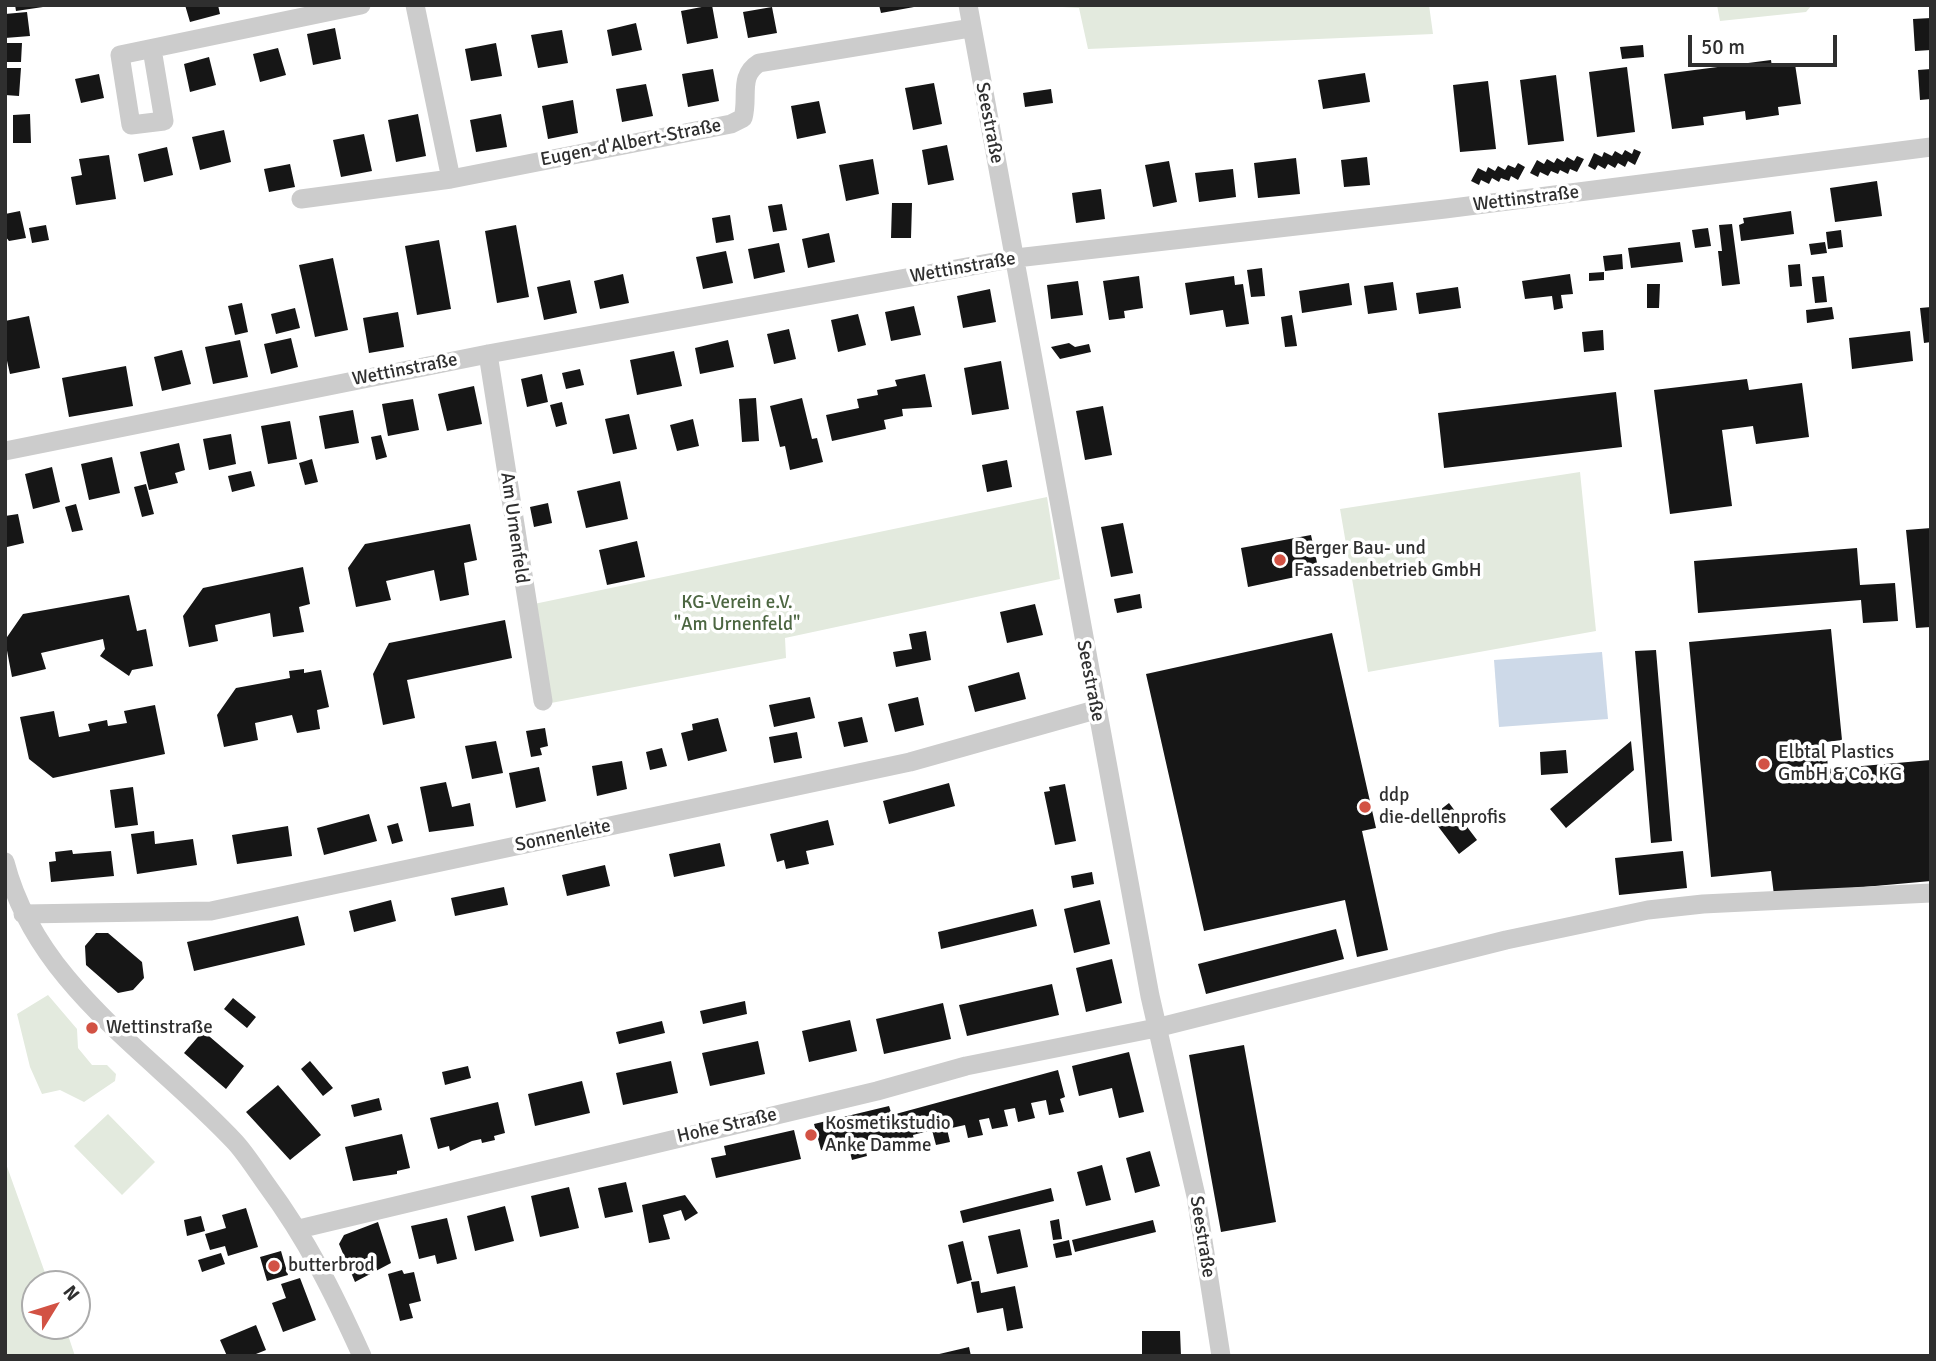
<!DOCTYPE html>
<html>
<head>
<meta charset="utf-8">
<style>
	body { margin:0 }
	#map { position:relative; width:1936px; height:1361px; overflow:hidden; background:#fff; font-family:Signika,sans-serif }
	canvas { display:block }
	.frame { position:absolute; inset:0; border:7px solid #2f2f2f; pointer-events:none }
	.north { position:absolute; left:21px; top:1270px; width:70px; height:70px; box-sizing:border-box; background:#fff; border:2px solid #acacac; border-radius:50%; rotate:52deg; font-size:19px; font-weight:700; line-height:28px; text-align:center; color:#2f2f2f }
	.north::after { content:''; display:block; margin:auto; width:24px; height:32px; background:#d25244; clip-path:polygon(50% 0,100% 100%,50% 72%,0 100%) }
	.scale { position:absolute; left:1688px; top:35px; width:149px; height:32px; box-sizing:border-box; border:4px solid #2f2f2f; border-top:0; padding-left:9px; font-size:21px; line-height:24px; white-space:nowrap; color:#2f2f2f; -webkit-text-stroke:5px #fff; paint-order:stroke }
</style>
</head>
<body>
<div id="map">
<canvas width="1936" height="1361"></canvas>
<div class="frame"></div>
<div class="north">N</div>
<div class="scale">50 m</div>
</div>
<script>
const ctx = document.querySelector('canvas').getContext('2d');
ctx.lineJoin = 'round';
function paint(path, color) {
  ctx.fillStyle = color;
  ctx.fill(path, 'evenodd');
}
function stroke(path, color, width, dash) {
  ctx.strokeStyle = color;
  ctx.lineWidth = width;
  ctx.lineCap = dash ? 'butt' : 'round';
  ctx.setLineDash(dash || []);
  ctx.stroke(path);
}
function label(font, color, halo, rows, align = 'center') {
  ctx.font = font + ' Signika,sans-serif';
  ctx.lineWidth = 7;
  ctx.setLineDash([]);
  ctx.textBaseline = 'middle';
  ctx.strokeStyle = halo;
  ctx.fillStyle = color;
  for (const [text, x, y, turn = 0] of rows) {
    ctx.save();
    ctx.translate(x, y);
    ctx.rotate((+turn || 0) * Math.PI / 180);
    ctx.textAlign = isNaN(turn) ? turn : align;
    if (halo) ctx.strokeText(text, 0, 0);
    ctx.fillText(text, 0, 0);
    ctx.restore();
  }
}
const green = new Path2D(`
	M1029 5H1429L1433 34 1088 49 1079 8Z
	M1717 5H1812L1806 12 1720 21Z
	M1580 472 1596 631 1368 672 1340 509Z
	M1047 497 1060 579 785 638 786 658 551 703 534 604Z
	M48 995 77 1029 78 1048 92 1065H107L116 1074 115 1081 84 1102 60 1090 42 1094 30 1067 17 1014Z
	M108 1114 155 1162 122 1195 74 1146Z
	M5 1161 49 1284H35V1326H65L75 1356H5Z`);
const water = new Path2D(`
	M1602 652 1608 719 1499 727 1494 660Z`);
const building = new Path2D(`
	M15 5H43V7L16 11Z
	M185 5H218L220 14 190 22Z
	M712 5 718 38 687 44 681 11Z
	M879 5H914V7L881 13Z
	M772 7 777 33 748 38 743 12Z
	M27 12 30 36 5 38V14Z
	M1931 18V50L1915 51 1913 19Z
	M636 23 642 50 612 56 607 30Z
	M335 28 341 59 313 65 307 34Z
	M562 30 568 63 538 68 531 35Z
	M6 43H22L21 62H6Z
	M496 43 502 76 471 81 465 49Z
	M1643 45 1644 57 1622 59 1620 47Z
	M278 48 286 75 260 82 253 54Z
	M209 57 216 85 190 92 184 64Z
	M1771 60 1772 67 1795 64 1801 104 1778 107 1779 115 1746 120 1745 111 1703 117 1704 125 1672 129 1664 74Z
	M1627 67 1635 132 1597 137 1589 72Z
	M5 68H21L19 96 5 95Z
	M713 69 719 101 688 107 682 74Z
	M1931 69V99L1920 100 1918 70Z
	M1365 73 1370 102 1323 109 1318 80Z
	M99 74 104 98 81 103 75 79Z
	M1556 75 1564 141 1528 145 1520 80Z
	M1488 81 1496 149 1460 152 1453 85Z
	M934 83 942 124 913 130 905 88Z
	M646 84 653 116 622 122 616 89Z
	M1051 89 1053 103 1025 107 1023 93Z
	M573 100 578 133 548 139 542 106Z
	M819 101 826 133 797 139 791 106Z
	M30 114 31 143H13V115Z
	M418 114 426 156 396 162 388 120Z
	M501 114 507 147 476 152 470 120Z
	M224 130 231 162 200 170 192 137Z
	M364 134 372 171 341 177 333 140Z
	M947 145 954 180 928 185 922 150Z
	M167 147 173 175 144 182 138 154Z
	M1634 149 1641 152 1635 165 1628 161 1625 167 1618 163 1615 168 1608 164 1605 169 1598 165 1595 170 1588 166 1594 153 1602 157 1604 152 1612 156 1615 151 1622 155 1625 150 1632 154Z
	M109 155 116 199 76 205 71 177 82 175 79 159Z
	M1577 156 1584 159 1577 172 1570 169 1568 174 1560 170 1558 174 1551 171 1548 176 1540 172 1538 177 1530 173 1537 160 1544 164 1547 159 1554 163 1557 158 1564 162 1567 157 1574 161Z
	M1367 157 1370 185 1344 187 1341 160Z
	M1296 158 1300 194 1258 198 1254 163Z
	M873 159 879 194 846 201 839 165Z
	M1169 161 1177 202 1153 207 1145 165Z
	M1518 163 1525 167 1518 180 1511 176 1509 181 1501 178 1499 182 1492 178 1489 184 1481 180 1479 185 1471 181 1478 168 1486 172 1488 167 1495 171 1498 166 1505 170 1508 165 1515 168Z
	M290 164 295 187 269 192 264 169Z
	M1233 169 1236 197 1199 202 1195 173Z
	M1877 181 1882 216 1835 222 1830 188Z
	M1101 189 1105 219 1076 223 1072 193Z
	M892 203H912L911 238H891Z
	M782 204 787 230 773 232 768 206Z
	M20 211 26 238 9 241 5 236V214Z
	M1791 211 1794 234 1741 241 1739 225 1744 223 1743 218Z
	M730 215 734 240 716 243 712 218Z
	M1732 224 1740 284 1722 286 1718 251H1722L1719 225Z
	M46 225 49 240 32 243 29 228Z
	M516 225 529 297 497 303 485 231Z
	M1708 228 1711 246 1695 248 1692 230Z
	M1841 230 1843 247 1828 249 1826 232Z
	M829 233 835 262 808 268 802 239Z
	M439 240 451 309 417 315 405 246Z
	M1680 242 1683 262 1631 268 1628 248Z
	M1825 242 1827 253 1811 255 1809 244Z
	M779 243 785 272 754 279 748 249Z
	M726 251 733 283 703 289 696 257Z
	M1622 254 1623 269 1605 271 1603 256Z
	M333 258 348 330 315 337 299 265Z
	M1800 264 1802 286 1790 287 1788 265Z
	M1262 268 1265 296 1251 297 1247 270Z
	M1604 272V280L1589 281V273Z
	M623 274 629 303 600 309 594 281Z
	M1570 274 1573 294 1561 295 1563 308 1554 310 1552 296 1525 299 1522 281Z
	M1139 276 1143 308 1124 311 1125 318 1109 320 1103 281Z
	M1234 276 1235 285 1243 284 1249 324 1226 327 1223 310 1190 315 1185 283Z
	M1824 276 1827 302 1815 303 1812 277Z
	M570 280 577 313 544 320 537 287Z
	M1078 281 1083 315 1051 319 1047 285Z
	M1393 282 1397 310 1368 314 1364 286Z
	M1349 283 1352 305 1302 313 1299 291Z
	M1647 284H1660L1659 308H1647Z
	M1458 287 1461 308 1419 314 1416 293Z
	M990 289 996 322 963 328 957 296Z
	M242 303 248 332 235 335 228 306Z
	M914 306 921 335 891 341 885 312Z
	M1832 307 1834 319 1807 323 1806 310Z
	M1931 307V342L1924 343 1920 308Z
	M295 308 300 328 276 334 271 314Z
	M398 312 404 347 369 353 363 318Z
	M858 314 866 345 838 352 831 320Z
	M1292 315 1297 346 1285 347 1281 317Z
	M29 316 40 368 10 374 5 352V321Z
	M789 329 796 359 774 364 767 334Z
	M1603 330 1604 350 1584 352 1582 332Z
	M1910 331 1913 361 1852 369 1849 338Z
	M291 338 298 367 271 374 264 344Z
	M240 340 248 377 213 384 205 347Z
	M728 340 734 367 700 374 695 348Z
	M1069 343 1075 347 1089 344 1091 352 1060 359 1051 347Z
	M182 350 191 384 162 391 154 357Z
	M674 351 682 386 637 395 630 360Z
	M1001 361 1009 409 972 415 964 368Z
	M126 366 133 406 69 417 62 378Z
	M580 369 584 385 566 389 562 373Z
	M542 374 548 402 527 407 521 379Z
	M925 374 932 407 902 409 903 416 884 420 886 429 832 441 826 415 859 408 857 399 878 395 877 390 897 386 895 380Z
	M1747 379 1749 390 1802 383 1809 437 1756 444 1753 426 1722 430 1732 506 1670 514 1654 390Z
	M474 386 482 424 447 431 438 394Z
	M1616 392 1622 447 1444 468 1438 413Z
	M756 398 759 441 742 442 739 399Z
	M802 398 812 439 817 438 823 462 790 470 785 446 780 447 770 406Z
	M413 399 419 430 388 436 382 404Z
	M562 402 567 424 556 427 550 405Z
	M1103 406 1112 455 1085 460 1076 411Z
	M353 410 359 443 325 449 319 416Z
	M629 414 637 449 613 454 605 419Z
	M693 419 699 446 677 451 670 425Z
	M290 421 297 459 268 464 261 426Z
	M231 434 236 464 209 470 203 439Z
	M381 435 387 457 376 460 371 437Z
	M179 443 185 470 175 473 178 483 149 490 140 452Z
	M112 457 120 493 89 500 81 464Z
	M312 459 318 482 305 485 299 463Z
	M1007 460 1012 487 987 492 982 465Z
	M52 467 60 502 33 509 25 474Z
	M251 471 255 486 232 492 228 476Z
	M620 481 628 519 586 528 577 491Z
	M146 484 154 514 142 517 134 487Z
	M548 503 552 523 534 527 530 507Z
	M76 504 83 530 72 532 65 507Z
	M18 514 24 543 7 547 5 516Z
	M1123 523 1133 573 1111 577 1101 527Z
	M470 524 477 560 464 563 469 595 440 601 434 570 386 581 391 600 356 607 348 568 365 544Z
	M1931 528V627L1916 628 1906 530Z
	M1311 535 1319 572 1248 587 1241 548Z
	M637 541 645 577 607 585 599 550Z
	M1857 548 1860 585 1895 583 1898 621 1863 623 1861 600 1698 613 1694 561Z
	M303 567 310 604 299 607 304 632 273 637 270 613 215 625 218 641 189 647 183 616 203 588Z
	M1140 594 1142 608 1117 613 1114 599Z
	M129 595 137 631 146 629 153 666 132 670 129 676 100 656 105 649 103 639 41 653 46 669 12 677 5 640 23 614Z
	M1035 604 1043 635 1007 643 1000 612Z
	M505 620 512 658 407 680 415 718 383 725 373 674 389 643Z
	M1831 629 1842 740 1826 742 1828 769 1931 760V881L1774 895 1771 871 1711 877 1689 642Z
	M926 631 931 660 896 667 893 652 912 649 909 634Z
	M1332 633 1376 828 1362 831 1388 950 1357 957 1345 900 1204 931 1146 674Z
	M1656 650 1672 841 1651 843 1635 651Z
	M304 669V673L321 670 329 707 317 710 320 729 297 733 292 715 255 723 258 740 224 747 217 715 236 688 290 678 289 671Z
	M1019 672 1026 699 975 712 968 686Z
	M810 697 815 718 774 727 769 705Z
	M918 697 924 725 895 732 888 704Z
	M155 705 165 754 53 778 29 759 20 717 54 711 59 737 90 731 88 724 107 720 108 726 127 723 124 711Z
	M862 717 868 742 844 747 838 722Z
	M718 718 727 751 688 761 681 733 693 730 692 724Z
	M545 728 548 746 540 748 542 755 531 757 526 731Z
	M797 732 802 758 774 763 769 737Z
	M496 741 503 773 472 779 465 746Z
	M1631 741 1634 770 1566 828 1550 809Z
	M662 748 667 766 650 770 646 752Z
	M1566 750 1568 773 1541 775 1540 752Z
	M622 761 627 789 597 796 592 766Z
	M539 767 546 801 516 808 509 773Z
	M446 782 452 807 470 803 474 826 429 832 420 787Z
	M949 783 955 806 889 824 883 801Z
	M1065 784 1076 841 1055 845 1044 792 1050 791 1049 787Z
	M133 787 138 825 115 828 110 790Z
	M1449 803 1477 840 1459 854 1431 817Z
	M369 814 377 841 324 855 317 828Z
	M828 820 834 845 806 851 809 864 786 869 784 860 777 862 770 834Z
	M398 823 403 841 392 844 387 826Z
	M288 826 292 856 237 864 232 835Z
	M154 831 155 844 193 839 197 865 137 874 131 834Z
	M720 843 725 866 674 877 669 854Z
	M72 850 73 854 111 851 114 876 51 882 49 862 56 861 55 852Z
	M1683 851 1687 888 1619 895 1615 858Z
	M605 865 610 886 567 896 562 875Z
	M1092 872 1094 884 1073 888 1071 876Z
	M504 887 508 905 455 916 451 898Z
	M391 900 396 921 354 932 349 911Z
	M1100 900 1110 944 1074 953 1064 909Z
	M1033 909 1037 926 941 949 938 932Z
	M298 916 305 945 194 971 187 942Z
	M1336 929 1344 959 1206 994 1198 964Z
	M96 933H108L142 962 144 978 133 990 118 993 86 965 85 946Z
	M1112 959 1122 1003 1086 1012 1076 968Z
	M1052 984 1059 1015 967 1036 959 1005Z
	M233 998 256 1017 247 1028 224 1009Z
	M745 1001 747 1014 703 1024 700 1011Z
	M943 1003 951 1039 884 1054 876 1019Z
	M850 1020 857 1051 809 1062 802 1031Z
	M662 1021 665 1033 619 1044 616 1032Z
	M203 1031 244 1066 226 1089 184 1053Z
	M758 1041 765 1074 710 1086 702 1053Z
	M1244 1045 1276 1222 1221 1232 1189 1055Z
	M1129 1052 1144 1112 1119 1118 1112 1088 1079 1096 1072 1066Z
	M310 1061 333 1088 323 1096 301 1069Z
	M671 1061 678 1093 623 1105 616 1073Z
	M468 1066 471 1078 445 1085 442 1072Z
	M1058 1070 1065 1097 1060 1099 1064 1112 1049 1115 1046 1100 1031 1103 1035 1118 1018 1122 1015 1108 1004 1110 1008 1126 992 1129 989 1118 979 1120 983 1135 968 1138 965 1125 947 1129 950 1142 936 1145 932 1130 913 1135 916 1150 904 1153 900 1138 888 1141 891 1151 886 1152 882 1136 863 1141 867 1156 852 1160 848 1144 821 1150 814 1124 889 1106 892 1115Z
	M582 1081 590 1113 535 1126 528 1094Z
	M278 1085 321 1135 290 1160 246 1112Z
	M379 1098 382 1110 354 1117 351 1105Z
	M498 1102 505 1133 494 1136 495 1140 482 1143 481 1139 472 1141 450 1151 449 1146 438 1149 430 1118Z
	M794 1130 801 1159 716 1178 711 1158 726 1155 724 1146Z
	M402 1134 410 1168 397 1171V1174L353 1181 345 1147Z
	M1150 1151 1160 1186 1135 1193 1126 1158Z
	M1102 1165 1111 1200 1086 1206 1077 1172Z
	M626 1182 633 1212 605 1218 598 1188Z
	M569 1187 579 1228 540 1237 531 1196Z
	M1051 1188 1054 1201 963 1223 960 1211Z
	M685 1195 698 1213 685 1221 681 1210 663 1215 670 1239 649 1243 642 1205Z
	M505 1206 514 1241 475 1251 467 1216Z
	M246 1208 258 1247 228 1256 225 1246 210 1250 205 1234 226 1228 222 1215Z
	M201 1216 205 1231 187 1236 184 1220Z
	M447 1218 457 1259 437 1264 435 1255 419 1259 411 1226Z
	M1059 1219 1062 1239 1053 1240 1050 1221Z
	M1153 1220 1156 1232 1075 1252 1072 1240Z
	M378 1222 391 1263 355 1282 339 1244 344 1235Z
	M1020 1229 1028 1267 997 1274 988 1236Z
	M1069 1240 1072 1255 1056 1258 1053 1244Z
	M963 1241 972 1280 957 1284 948 1245Z
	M281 1251 288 1275 267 1281 260 1257Z
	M221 1253 225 1264 202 1272 198 1260Z
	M402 1270 404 1274 414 1272 421 1301 409 1304 413 1318 400 1321 388 1274Z
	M300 1278 316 1320 283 1332 272 1303 286 1298 281 1284Z
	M979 1281 981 1293 1015 1286 1023 1328 1007 1331 1003 1308 977 1313 971 1282Z
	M256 1325 266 1350 251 1356H227L220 1340Z
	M1142 1331H1180L1181 1356H1142Z
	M969 1347 971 1356H935V1355Z`);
const minor = new Path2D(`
	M415 5 451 179
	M968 5 1150 996 1196 1196 1221 1356
	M152 49 164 121 131 125 120 55 361 5
	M301 199 451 179 731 124 743 118C749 97 738 76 759 63L971 28
	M488 354 543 701
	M5 451 488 354 1016 258 1445 209 1931 147
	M5 862C37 986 152 1053 235 1142 246 1154 256 1170 266 1184 308 1241 333 1292 362 1356
	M23 914 211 911 910 762 1095 710
	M299 1229 877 1091 966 1066 1156 1028 1506 940 1648 910 1703 904 1931 893`);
const markers = [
	[1280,560,7,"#d25244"],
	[1764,764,7,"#d25244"],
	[1365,807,7,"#d25244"],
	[92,1028,7,"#d25244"],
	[811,1135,7,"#d25244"],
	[274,1266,7,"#d25244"]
];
const streetNames = [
	["Seestraße",989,123,79],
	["Eugen-d'Albert-Straße",631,143,-11],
	["Wettinstraße",1526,199,-7],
	["Wettinstraße",963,268,-10],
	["Wettinstraße",405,370,-11],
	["Am Urnenfeld",514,528,82],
	["Seestraße",1090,681,79],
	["Sonnenleite",563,836,-12],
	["Hohe Straße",727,1126,-13],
	["Seestraße",1202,1237,81]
];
const poiNames = [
	["Berger Bau- und",1294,549],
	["Fassadenbetrieb GmbH",1294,571],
	["Elbtal Plastics",1778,753],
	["GmbH & Co. KG",1778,775],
	["ddp",1379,796],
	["die-dellenprofis",1379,818],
	["Wettinstraße",106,1028],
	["Kosmetikstudio",825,1124],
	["Anke Damme",825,1146],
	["butterbrod",288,1266]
];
const parkNames = [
	["KG-Verein e.V.",737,603],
	["\"Am Urnenfeld\"",737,625]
];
paint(green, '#e3eade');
paint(water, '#cdd9e8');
paint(building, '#161616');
stroke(minor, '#ccc', 19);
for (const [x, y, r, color] of markers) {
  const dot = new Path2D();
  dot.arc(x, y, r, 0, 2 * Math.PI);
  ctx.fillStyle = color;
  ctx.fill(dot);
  stroke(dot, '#fff', 2.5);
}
label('19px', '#2f2f2f', '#fff', streetNames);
label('19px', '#2f2f2f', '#fff', poiNames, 'left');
label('19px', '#4c6641', '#fff', parkNames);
</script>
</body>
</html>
